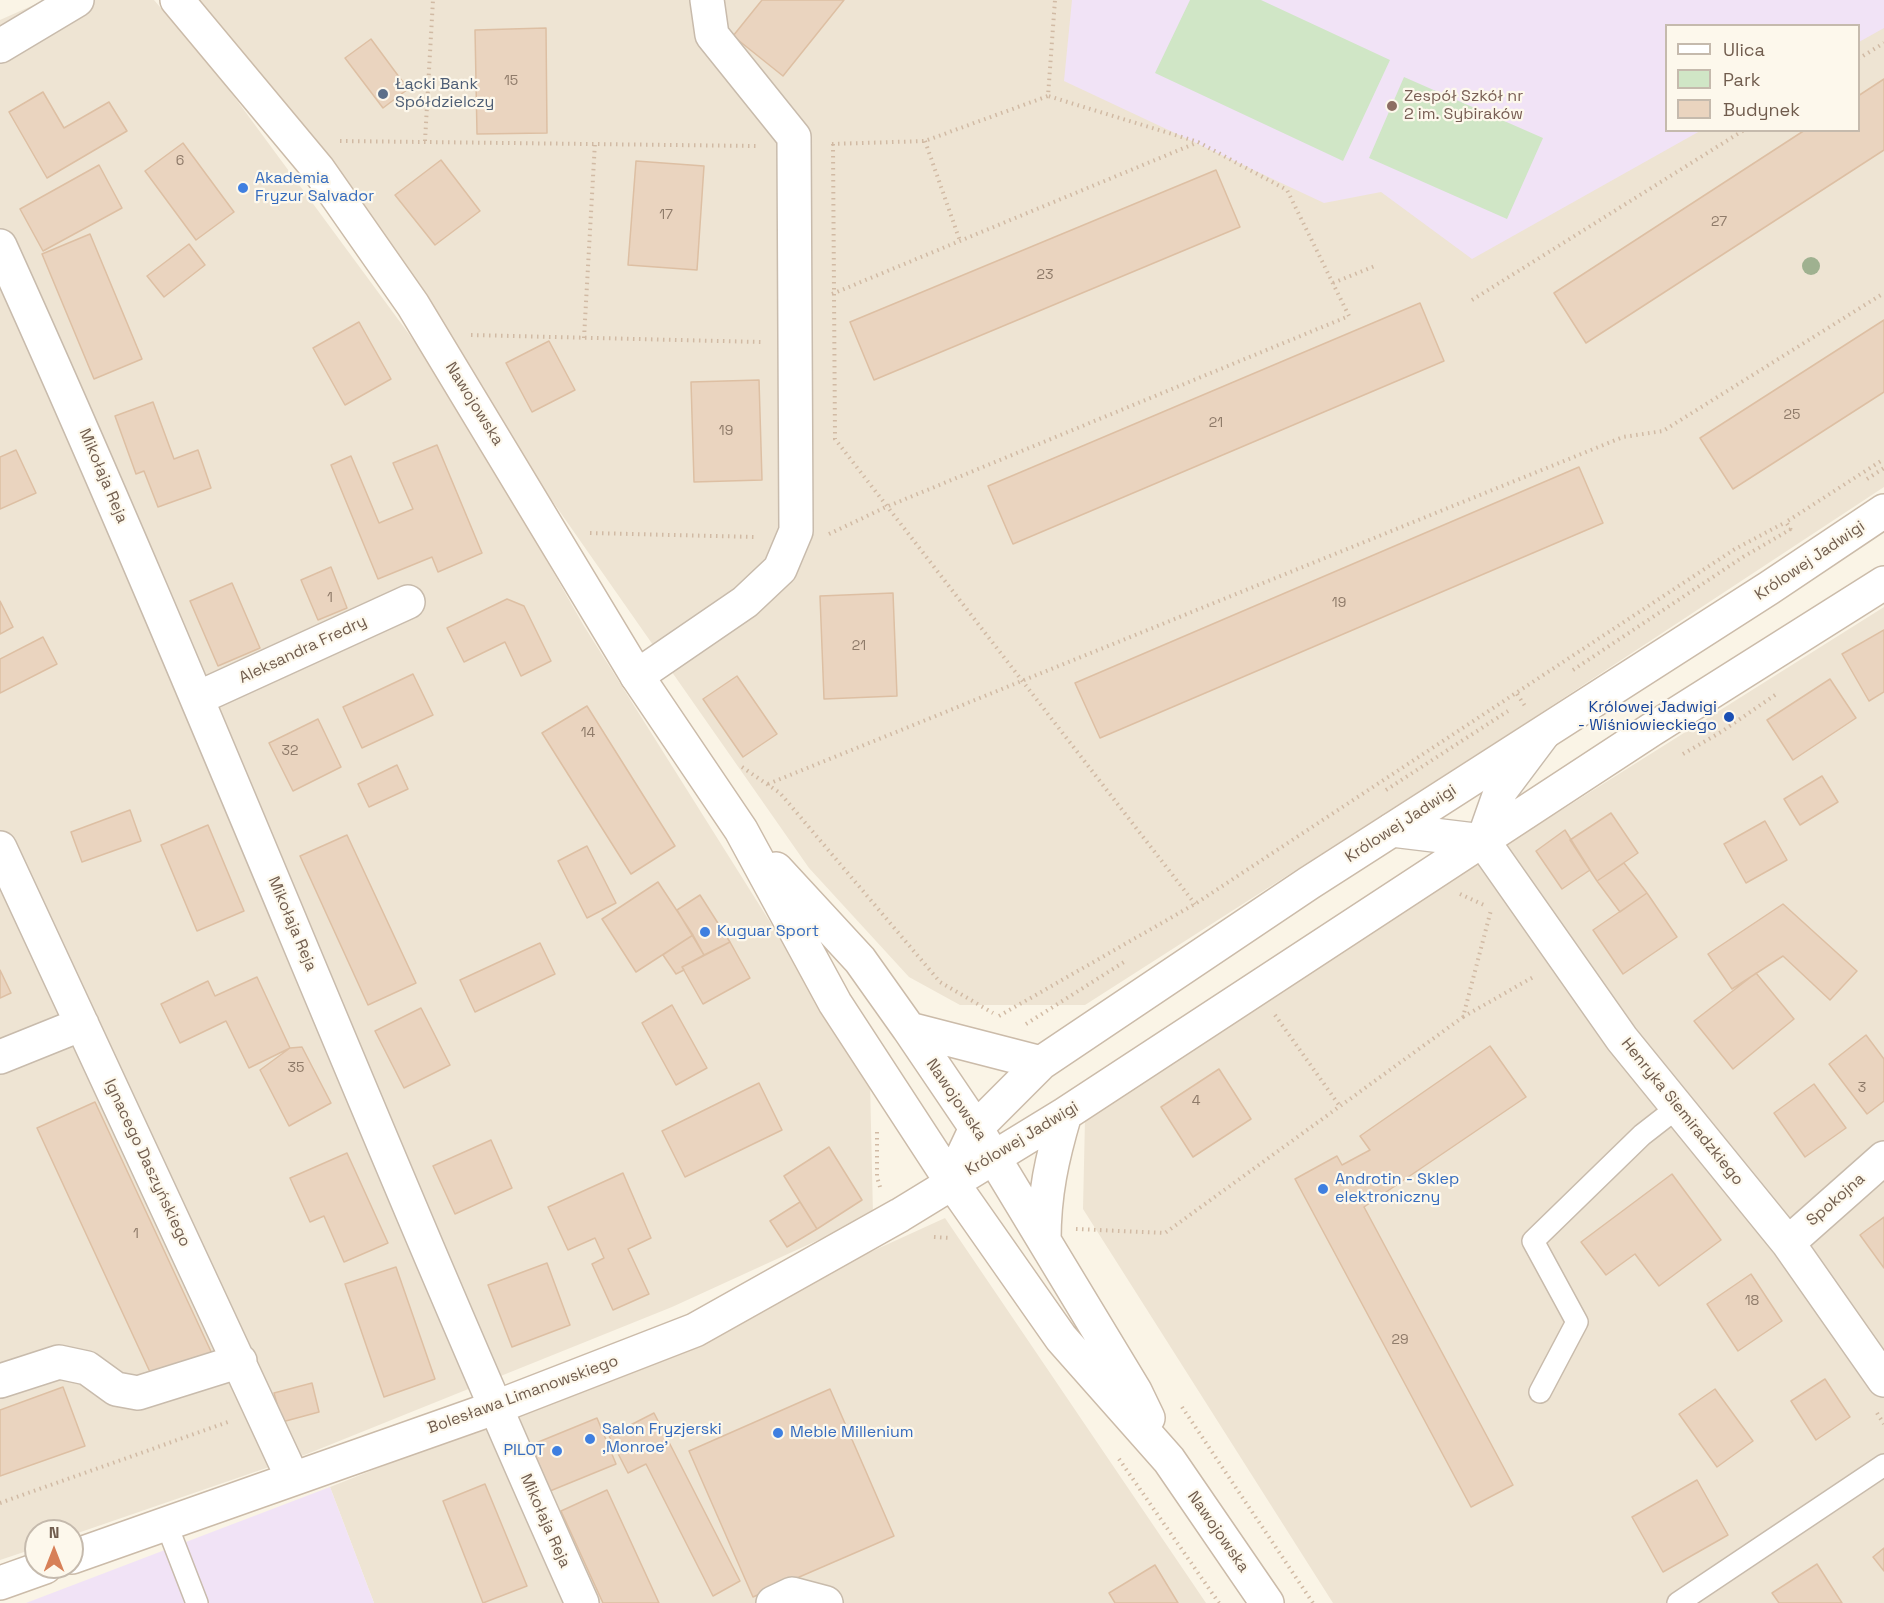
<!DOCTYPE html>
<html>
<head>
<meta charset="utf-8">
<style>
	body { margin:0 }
	#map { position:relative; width:1884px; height:1603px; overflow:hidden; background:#faf4e6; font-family:"Space Grotesk",sans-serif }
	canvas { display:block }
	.legend { position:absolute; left:1665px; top:24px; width:195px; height:108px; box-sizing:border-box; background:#fdf8ec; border:2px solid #c5baad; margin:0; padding:8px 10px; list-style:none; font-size:18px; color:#715d4e }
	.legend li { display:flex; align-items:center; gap:12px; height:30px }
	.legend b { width:30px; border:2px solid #c5baad }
	.north { position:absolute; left:24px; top:1519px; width:60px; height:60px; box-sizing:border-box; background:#fdf8ec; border:2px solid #c5baad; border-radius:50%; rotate:0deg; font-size:16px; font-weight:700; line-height:24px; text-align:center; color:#715d4e }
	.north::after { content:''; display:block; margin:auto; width:21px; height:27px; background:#d78058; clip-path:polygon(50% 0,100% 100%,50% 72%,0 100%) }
</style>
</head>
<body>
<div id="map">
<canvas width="1884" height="1603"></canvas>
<ul class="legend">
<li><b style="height:8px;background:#fff"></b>Ulica</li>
<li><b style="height:16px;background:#d0e6c6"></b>Park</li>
<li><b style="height:16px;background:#ead4bf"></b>Budynek</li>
</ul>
<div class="north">N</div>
</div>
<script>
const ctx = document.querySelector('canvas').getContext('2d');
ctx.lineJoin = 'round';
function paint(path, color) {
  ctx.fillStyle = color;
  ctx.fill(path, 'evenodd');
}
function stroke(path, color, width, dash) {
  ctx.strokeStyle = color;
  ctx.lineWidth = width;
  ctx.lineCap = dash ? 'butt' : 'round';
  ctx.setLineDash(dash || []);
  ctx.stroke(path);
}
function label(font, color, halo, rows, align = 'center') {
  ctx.font = font + ' "Space Grotesk",sans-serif';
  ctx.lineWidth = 4.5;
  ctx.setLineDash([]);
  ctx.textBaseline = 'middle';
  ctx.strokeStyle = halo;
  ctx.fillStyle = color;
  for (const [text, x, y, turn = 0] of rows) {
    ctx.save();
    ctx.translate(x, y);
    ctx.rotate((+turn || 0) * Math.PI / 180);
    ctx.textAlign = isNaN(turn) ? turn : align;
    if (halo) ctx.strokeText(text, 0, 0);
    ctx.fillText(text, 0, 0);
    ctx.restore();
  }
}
const residential = new Path2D(`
	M45 0H154L216 72 445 383 584 626 870 1081 873 1215 672 1307 307 1454 72 1535V1531H36V1548L0 1560V20Z
	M191 0H1884V487L1521 726 1085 1005H960L909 977 809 868 239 53ZM1666 26H1858V130H1666Z
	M1884 607V1603H1333L1083 1209 1085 1119 1344 947Z
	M945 1218 1206 1603H374L330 1487 522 1411Z`);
const education = new Path2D(`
	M1072 0H1884V28L1859 42 1858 26H1666V130L1700 131 1472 259 1381 192 1324 203 1064 81Z
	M330 1487 374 1603H26Z`);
const green = new Path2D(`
	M1190 0H1261L1390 60 1343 161 1155 73Z
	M1404 77 1543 138 1507 219 1369 158Z`);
const building = new Path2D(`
	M762 0H844L783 76 733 36Z
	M546 28 547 133 477 134 475 30Z
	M371 39 408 89 383 108 345 58Z
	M1884 79V150L1586 343 1554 293 1805 130H1858V96Z
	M43 92 64 128 109 102 127 131 47 178 9 112Z
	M183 143 234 212 196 240 145 171Z
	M441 160 480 211 435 245 395 195Z
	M636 161 704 166 697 270 628 265Z
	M99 165 122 208 43 251 20 209Z
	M1216 170 1240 227 874 380 850 322Z
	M90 234 142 359 94 379 42 254Z
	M189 244 205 265 164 297 147 276Z
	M1420 303 1444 361 1013 544 988 486Z
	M1884 320V392L1733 489 1700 438Z
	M359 322 391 379 345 405 313 348Z
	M549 341 575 390 532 412 506 363Z
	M759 380 762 480 694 482 691 382Z
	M153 402 174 459 198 450 211 488 158 507 144 471 136 474 115 416Z
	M437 445 482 553 438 572 432 557 378 579 331 465 351 456 379 523 413 509 393 463Z
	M16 450 36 493 0 509V457Z
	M1579 467 1603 523 1100 738 1075 683Z
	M331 567 347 608 318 620 301 580Z
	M232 583 260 648 218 666 190 601Z
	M893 593 897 696 824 699 820 596Z
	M507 599 524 606 551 661 521 676 505 642 464 662 447 628Z
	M0 601 13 627 0 634Z
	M1884 630V692L1869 701 1842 654Z
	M43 637 57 664 0 693V659Z
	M413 674 433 715 362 748 343 707Z
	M737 676 777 734 743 757 703 699Z
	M1830 679 1856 718 1793 760 1767 720Z
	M587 706 675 846 631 874 542 733Z
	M318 719 341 767 293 791 269 743Z
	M397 765 408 789 369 807 358 784Z
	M1822 776 1838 802 1800 825 1784 799Z
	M130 810 141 841 82 862 71 832Z
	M1611 813 1638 853 1597 881 1570 840Z
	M1765 821 1787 860 1746 883 1724 844Z
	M208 825 244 911 197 931 161 845Z
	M1565 830 1590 870 1562 889 1536 851Z
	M347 835 416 983 368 1005 300 856Z
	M587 846 616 903 587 918 558 861Z
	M1624 863 1647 893 1620 912 1597 881Z
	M658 882 693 935 636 972 602 919Z
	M1647 893 1677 937 1623 974 1593 930Z
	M700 895 730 942 704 955 677 910Z
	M1783 904 1857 971 1830 1000 1783 956 1732 989 1708 954Z
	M693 935 704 955 682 967 684 970 676 974 663 955Z
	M730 942 750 978 703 1004 682 967Z
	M540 943 555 974 475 1012 460 980Z
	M0 970 11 993 0 998Z
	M1756 973 1794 1019 1733 1069 1694 1021Z
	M257 977 290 1048 249 1068 226 1021 180 1043 161 1004 208 981 215 996Z
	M672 1005 707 1068 676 1085 642 1023Z
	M421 1008 450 1065 404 1088 375 1031Z
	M1866 1035 1884 1059V1101L1867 1114 1829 1064Z
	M1490 1046 1526 1097 1364 1207 1513 1485 1471 1507 1295 1179 1337 1156 1342 1165 1370 1150 1360 1136Z
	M302 1047 331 1103 289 1126 260 1070 290 1048Z
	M1219 1069 1251 1119 1193 1157 1161 1107Z
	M759 1083 782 1130 685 1177 662 1131Z
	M1814 1084 1846 1128 1805 1157 1774 1113Z
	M95 1102 214 1358 156 1385 37 1128Z
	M491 1140 512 1188 455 1214 433 1166Z
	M829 1147 862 1200 817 1229 784 1176Z
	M347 1153 388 1243 344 1262 324 1216 310 1222 290 1178Z
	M623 1173 651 1238 628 1249 649 1294 613 1310 592 1264 604 1258 595 1238 568 1250 548 1207Z
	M1672 1174 1721 1240 1659 1286 1635 1254 1606 1275 1581 1242Z
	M800 1202 817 1229 787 1247 770 1221Z
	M1884 1217V1268L1860 1235Z
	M547 1263 570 1325 512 1347 488 1285Z
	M396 1267 435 1379 384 1397 345 1284Z
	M1751 1274 1782 1321 1738 1351 1707 1304Z
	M1825 1379 1850 1417 1816 1440 1791 1401Z
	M312 1383 319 1412 282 1422 274 1393Z
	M63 1387 85 1446 0 1476V1410Z
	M830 1389 894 1536 753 1597 689 1451Z
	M1715 1389 1753 1441 1717 1467 1679 1414Z
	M654 1413 740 1581 713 1596 646 1464 628 1473 609 1436Z
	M597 1418 616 1464 550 1491 531 1445Z
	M1697 1480 1728 1535 1663 1572 1632 1517Z
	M485 1484 527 1586 483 1603 443 1501Z
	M607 1490 659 1603H603L561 1511Z
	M1884 1548V1571L1873 1557Z
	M1817 1564 1842 1603H1779L1772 1593Z
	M1155 1565 1178 1603H1115L1109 1593Z`);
const path = new Path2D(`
	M1858 59 1884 43
	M340 141 756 146
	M425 141 433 0
	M925 141 960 241
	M832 144 925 141 1048 96 1055 0
	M833 144 835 439 1195 904
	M1333 283 1375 266
	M832 294 1196 143
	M1472 300 1744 130
	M471 335 761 342
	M584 338 595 142
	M1867 479 1884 468
	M1791 530 1786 522 1884 459
	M590 533 756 537
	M829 534 886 507 1349 316 1287 190 1198 142 1048 96
	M1573 670 1743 557 1791 529
	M1517 694 1525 706
	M1683 754 1721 732 1778 693
	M742 767 780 793 940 982 993 1013
	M768 784 1623 437 1663 431 1884 293
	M1386 790 1508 711
	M1460 894 1486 906
	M1275 1015 1339 1105
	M999 1016 1195 904 1735 549 1786 522
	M1463 1017 1535 976
	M1026 1024 1124 962
	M877 1132V1177L880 1187
	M1076 1229 1165 1233 1463 1017 1491 910
	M934 1237 950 1238
	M1182 1407 1313 1603
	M1877 1413 1884 1424
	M1119 1459 1219 1603
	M0 1503 228 1422`);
const lane = new Path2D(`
	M1540 1392 1577 1322 1533 1241 1642 1135 1678 1107
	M166 1523 197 1603
	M1678 1603 1884 1465`);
const street = new Path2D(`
	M0 46 77 0
	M0 246C203 694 380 1154 582 1603
	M637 676 745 602 780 569 796 531 794 137 712 35 707 0
	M198 698 408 602
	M1392 830 1483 841
	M1483 841 1622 1039 1788 1243 1884 1380
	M1483 841 1501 790 1543 734
	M0 848 292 1477
	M0 1057 82 1024
	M1788 1243 1884 1158
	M0 1381 59 1362 87 1368 116 1389 138 1393 240 1361
	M773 1603 792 1594 826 1603`);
const secondary = new Path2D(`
	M177 0 318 169 413 305 637 676 741 830 835 1003 951 1181 1061 1338 1169 1460 1267 1603
	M776 869 860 960 909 1029 976 1128 1135 1391 1148 1418
	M909 1029 1041 1063
	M951 1181 976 1128 1041 1063 1309 883 1769 588 1884 511
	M1044 1240C1044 1194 1052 1158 1065 1114
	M72 1557 494 1408 695 1330 900 1215 1065 1114 1651 730 1884 583
	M0 1583 45 1567`);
const trees = [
	[1811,266]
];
const markers = [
	[383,94,6,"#5c6f8a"],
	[1392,106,6,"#8d6e63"],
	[243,188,6,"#3f7fe0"],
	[1729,717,6,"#1a4fb4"],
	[705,932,6,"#3f7fe0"],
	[1323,1189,6,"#3f7fe0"],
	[778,1433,6,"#3f7fe0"],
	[590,1439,6,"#3f7fe0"],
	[557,1451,6,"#3f7fe0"]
];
const numberNames = [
	["15",511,81],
	["6",180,161],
	["17",666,215],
	["27",1719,222],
	["23",1045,275],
	["25",1792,415],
	["21",1216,423],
	["19",726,431],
	["1",330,598],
	["19",1339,603],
	["21",859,646],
	["14",588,733],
	["32",290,751],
	["35",296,1068],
	["3",1862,1088],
	["4",1196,1101],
	["1",136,1234],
	["18",1752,1301],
	["29",1400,1340]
];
const serviceNames = [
	["Łącki Bank",395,85],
	["Spółdzielczy",395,103]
];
const educationNames = [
	["Zespół Szkół nr",1404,97],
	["2 im. Sybiraków",1404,115]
];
const shopNames = [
	["Akademia",255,179],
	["Fryzur Salvador",255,197],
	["Kuguar Sport",717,932],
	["Androtin - Sklep",1335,1180],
	["elektroniczny",1335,1198],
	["Salon Fryzjerski",602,1430],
	["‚Monroe’",602,1448],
	["Meble Millenium",790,1433],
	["PILOT",545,1451,"right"]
];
const streetNames = [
	["Nawojowska",474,404,58],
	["Mikołaja Reja",103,476,67],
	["Królowej Jadwigi",1810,561,-34],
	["Aleksandra Fredry",303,650,-25],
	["Królowej Jadwigi",1401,824,-33],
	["Mikołaja Reja",292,924,67],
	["Nawojowska",956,1100,56],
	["Henryka Siemiradzkiego",1682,1112,51],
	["Królowej Jadwigi",1022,1139,-31],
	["Ignacego Daszyńskiego",147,1163,65],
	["Spokojna",1836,1200,-41],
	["Bolesława Limanowskiego",523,1395,-20],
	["Mikołaja Reja",545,1521,66],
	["Nawojowska",1218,1532,55]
];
const transitNames = [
	["Królowej Jadwigi",1717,708],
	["- Wiśniowieckiego",1717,726]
];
paint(residential, '#eee4d3');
paint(education, '#f1e3f6');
paint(green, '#d0e6c6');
paint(building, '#ead4bf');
stroke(building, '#ddbfa3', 1.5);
stroke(lane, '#c8bbac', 24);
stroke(street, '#c8bbac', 36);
stroke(secondary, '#cbbba9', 36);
stroke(path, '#d1baa4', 4, [1.5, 4.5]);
stroke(lane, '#fff', 21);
stroke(street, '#fff', 33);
stroke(secondary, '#fff', 33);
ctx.fillStyle = '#9fb190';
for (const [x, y] of trees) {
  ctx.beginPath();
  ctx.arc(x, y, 9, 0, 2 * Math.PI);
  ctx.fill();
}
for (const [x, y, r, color] of markers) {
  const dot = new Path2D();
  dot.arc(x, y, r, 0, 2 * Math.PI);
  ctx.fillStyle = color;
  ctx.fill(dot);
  stroke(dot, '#fdf8ec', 2);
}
label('14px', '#8f7b6a', null, numberNames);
label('16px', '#4e5e75', '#fdf8ec', serviceNames, 'left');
label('16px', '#785e54', '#fdf8ec', educationNames, 'left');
label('16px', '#366cbe', '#fdf8ec', shopNames, 'left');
label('16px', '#715d4e', '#fdf8ec', streetNames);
label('16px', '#164399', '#fdf8ec', transitNames, 'right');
</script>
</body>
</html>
